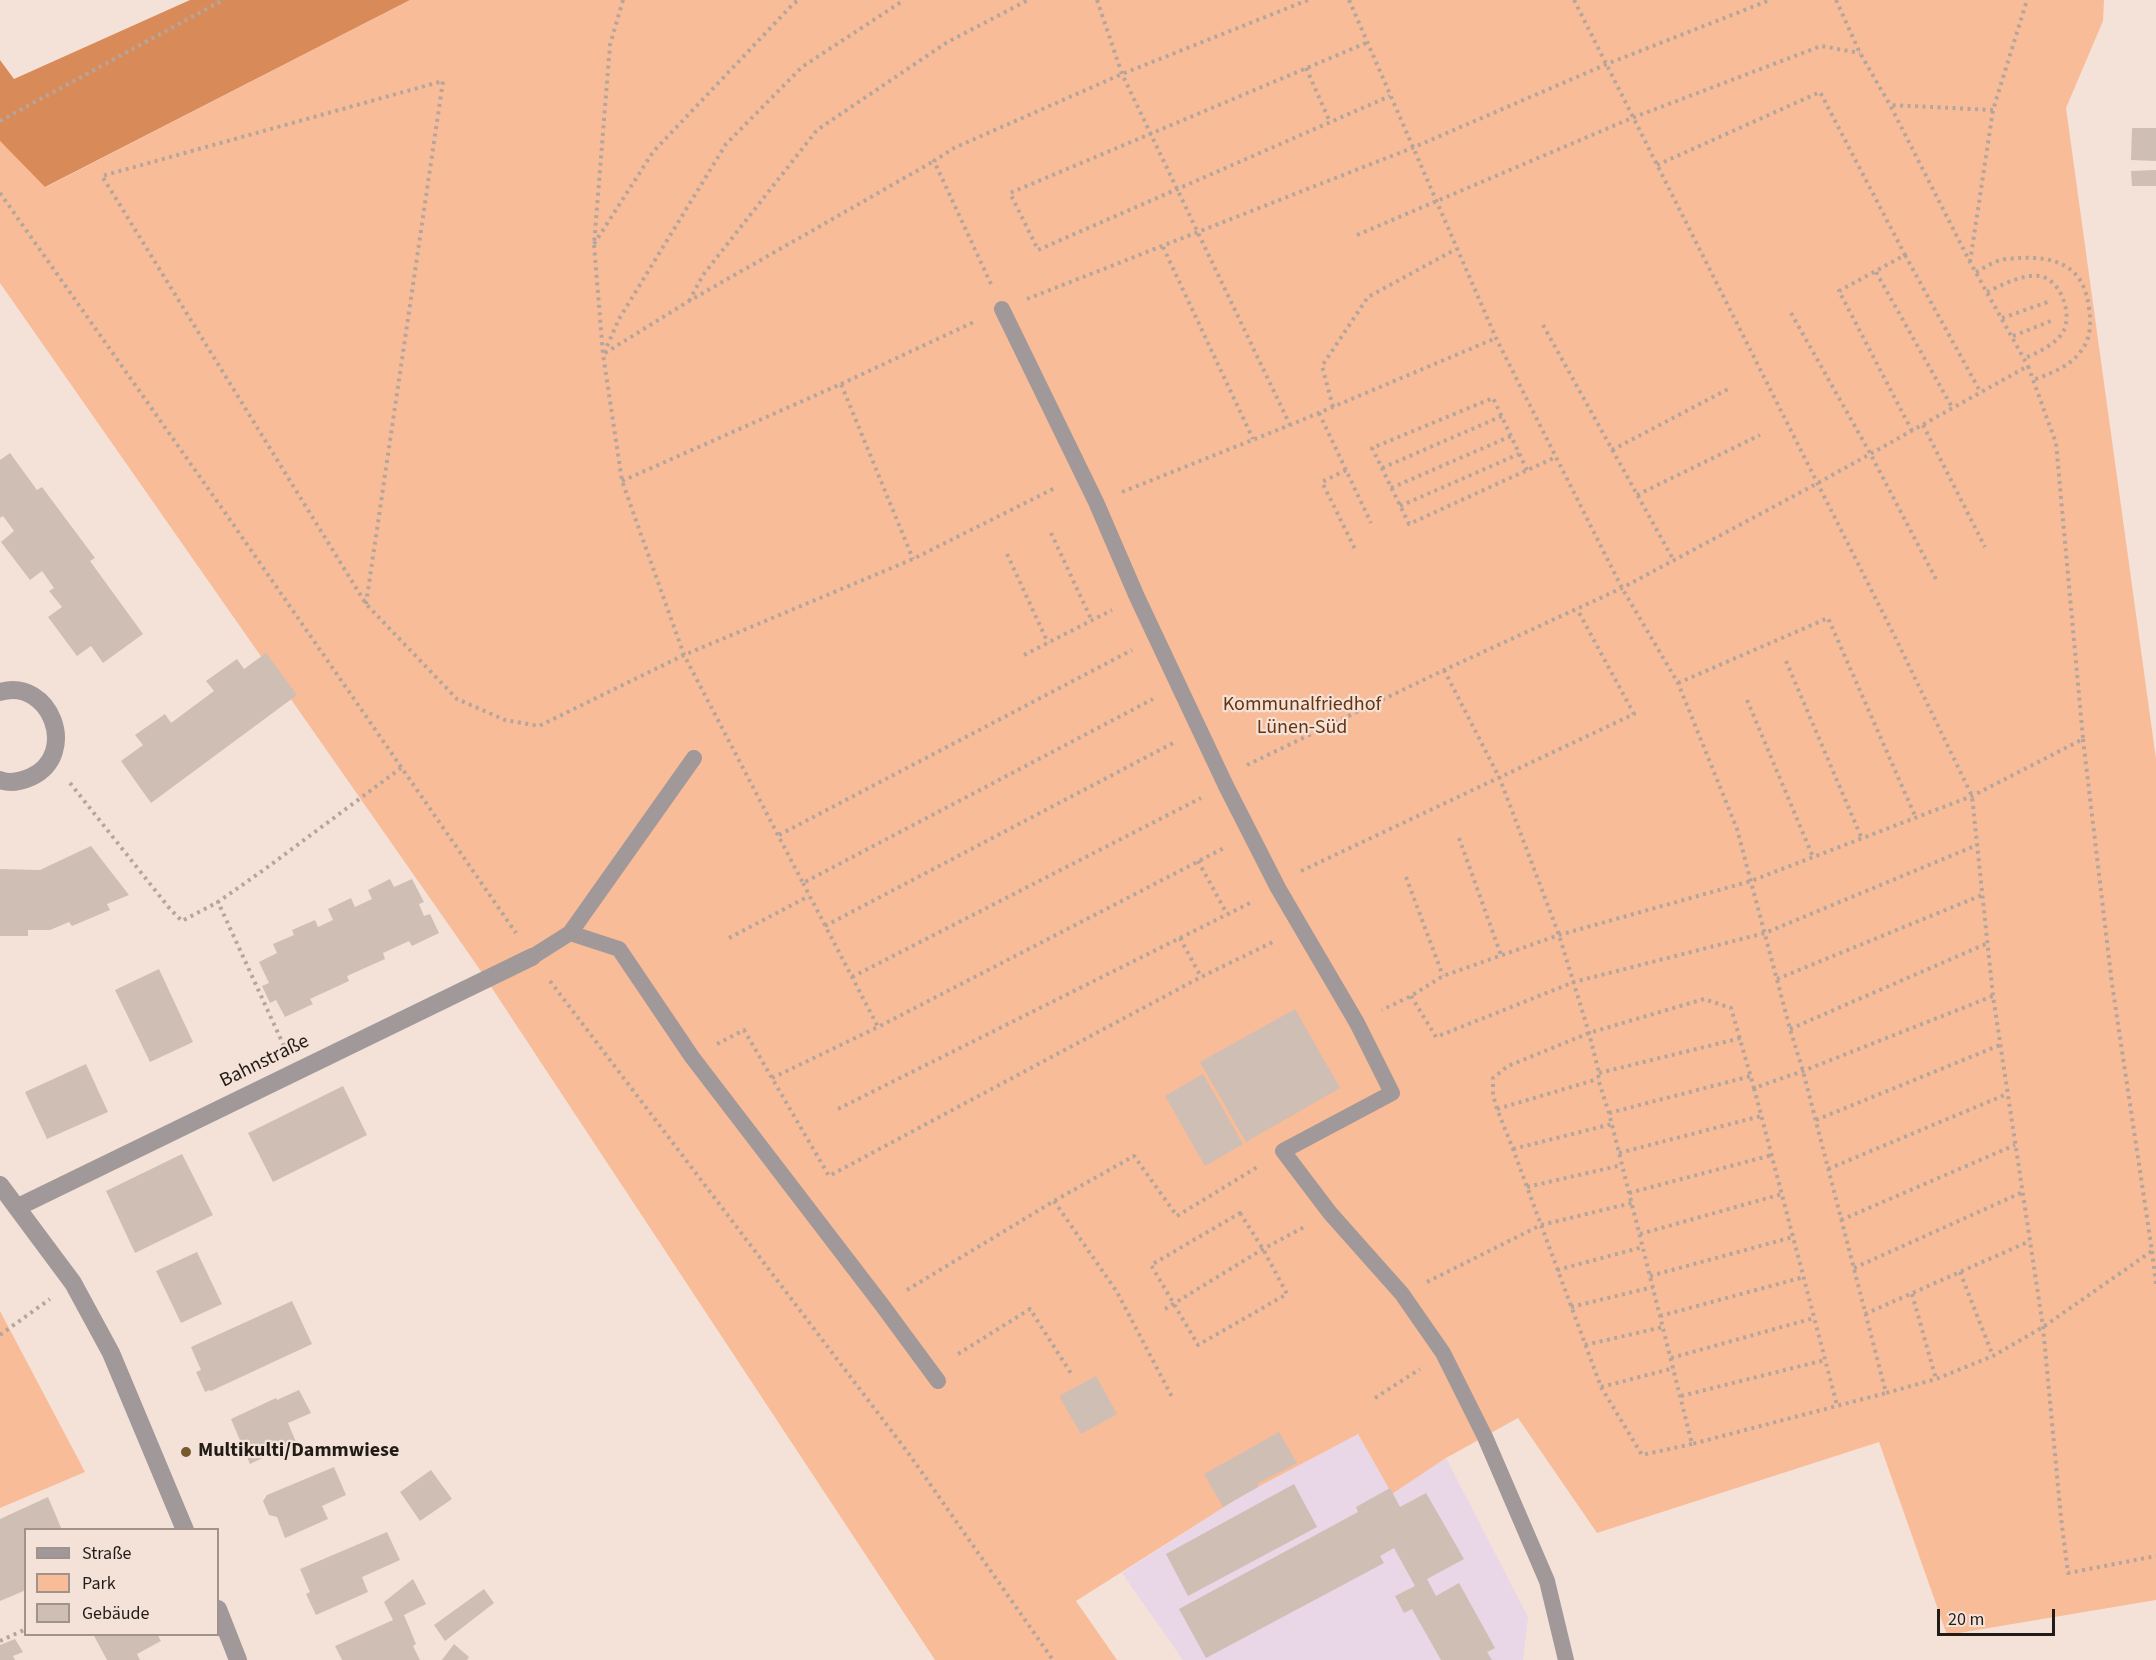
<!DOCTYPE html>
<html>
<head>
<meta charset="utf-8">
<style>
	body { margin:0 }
	#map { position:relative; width:2156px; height:1660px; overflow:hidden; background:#f4e2d8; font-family:"Source Sans 3",sans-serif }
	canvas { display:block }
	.legend { position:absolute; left:24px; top:1528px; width:195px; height:108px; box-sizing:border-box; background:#f4e2d8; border:2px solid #a0938b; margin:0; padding:8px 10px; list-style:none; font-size:18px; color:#221c18 }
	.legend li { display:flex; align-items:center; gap:12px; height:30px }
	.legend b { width:30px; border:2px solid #a0938b }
	.scale { position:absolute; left:1937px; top:1609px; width:118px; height:27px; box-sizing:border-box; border:3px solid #221c18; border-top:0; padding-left:8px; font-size:18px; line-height:21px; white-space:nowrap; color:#221c18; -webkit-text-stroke:4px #f4e2d8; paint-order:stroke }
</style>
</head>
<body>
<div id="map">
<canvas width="2156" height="1660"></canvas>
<ul class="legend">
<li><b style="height:8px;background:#a19899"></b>Straße</li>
<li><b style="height:16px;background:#f9bc98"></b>Park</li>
<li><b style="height:16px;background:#cfbeb4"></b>Gebäude</li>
</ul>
<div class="scale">20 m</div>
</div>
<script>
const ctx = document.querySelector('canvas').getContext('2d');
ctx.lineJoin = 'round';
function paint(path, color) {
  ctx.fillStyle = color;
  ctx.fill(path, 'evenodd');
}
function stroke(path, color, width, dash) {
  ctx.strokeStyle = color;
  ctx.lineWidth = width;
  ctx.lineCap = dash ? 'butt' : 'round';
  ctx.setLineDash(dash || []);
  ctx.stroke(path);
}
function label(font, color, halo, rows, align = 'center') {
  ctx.font = font + ' "Source Sans 3",sans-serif';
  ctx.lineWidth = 4.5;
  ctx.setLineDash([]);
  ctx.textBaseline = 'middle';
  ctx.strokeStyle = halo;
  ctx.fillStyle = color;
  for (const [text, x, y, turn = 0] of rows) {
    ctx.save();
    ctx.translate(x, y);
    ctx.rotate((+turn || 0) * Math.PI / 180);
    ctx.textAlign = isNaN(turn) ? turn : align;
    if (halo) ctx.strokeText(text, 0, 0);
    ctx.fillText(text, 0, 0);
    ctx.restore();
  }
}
const commercial = new Path2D(`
	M1358 1434 1392 1494 1446 1458 1528 1617 1523 1660H1183L1122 1573 1243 1495Z`);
const green = new Path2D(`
	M410 0H2104L2103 21 2066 108 2156 759V1600L1947 1635 1879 1442 1597 1533 1518 1418 1446 1458 1392 1494 1358 1434 1243 1495 1076 1601 1117 1660H935L476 964 0 283V141L46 187Z
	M0 1311 85 1472 0 1508Z`);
const forest = new Path2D(`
	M190 0H410L45 187 0 141V60L14 79Z`);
const building = new Path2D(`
	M2132 128H2156V161L2131 160Z
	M2156 170V186H2132L2131 171Z
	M10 453 37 490 42 487 95 558 90 561 143 634 103 663 91 646 77 656 48 617 62 607 49 591 54 588 42 571 30 580 1 542 14 531 3 516 0 518V460Z
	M266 653 297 695 151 803 121 761 143 745 135 735 165 714 171 723 214 691 206 681 237 659 244 669Z
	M91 846 129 895 107 904 110 910 72 926 69 922 50 930H28V936H0V869L40 870Z
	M390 879 394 887 412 879 424 902 419 904 424 916 430 914 439 933 412 946 409 941 383 953 385 959 347 976 349 981 310 999 313 1004 285 1017 276 1000 270 1003 262 986 269 983 259 962 277 953 273 944 294 935 292 930 315 920 318 927 333 920 328 909 351 898 355 907 372 899 368 890Z
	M159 969 193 1042 150 1062 115 990Z
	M1295 1009 1340 1088 1246 1142 1200 1062Z
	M86 1064 108 1112 47 1139 25 1092Z
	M1203 1074 1243 1144 1205 1166 1165 1096Z
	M343 1086 367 1135 273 1182 248 1133Z
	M182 1154 213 1215 135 1253 106 1191Z
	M197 1252 222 1304 181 1323 156 1271Z
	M292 1301 312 1344 211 1391 210 1390 205 1392 196 1372 201 1370 191 1347Z
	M1096 1376 1117 1414 1081 1434 1059 1396Z
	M299 1390 311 1413 288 1423 296 1442 250 1464 231 1419 276 1398 277 1400Z
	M1279 1432 1297 1463 1257 1484 1258 1487 1223 1507 1204 1474Z
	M334 1467 346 1495 322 1506 328 1519 285 1538 277 1517 269 1515 263 1501 267 1495Z
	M431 1470 452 1499 420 1521 400 1492Z
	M1294 1484 1317 1527 1188 1596 1166 1554Z
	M1390 1488 1400 1507 1426 1493 1464 1559 1427 1579 1436 1596 1459 1583 1495 1648 1487 1652 1492 1660H1441L1412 1609 1404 1613 1395 1596 1415 1586 1394 1548 1380 1556 1384 1563 1206 1658 1179 1609 1358 1512 1356 1507Z
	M48 1497 62 1530H26V1590L0 1601V1519Z
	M387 1532 400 1560 362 1577 368 1592 316 1615 306 1594 310 1592 300 1569Z
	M413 1579 426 1604 404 1615 416 1644 413 1646 420 1660H342L335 1646 393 1620 384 1602Z
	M484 1589 494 1603 445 1641 434 1625Z
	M93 1634H157L161 1641 137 1654 140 1660H107Z
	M15 1639 23 1652 13 1656 15 1660H0V1645Z
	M454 1644 469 1657 467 1660H442Z`);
const path = new Path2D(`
	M623 0 610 45 594 245 603 354 622 481 684 655 803 883 1153 699
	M1097 0 1122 74 1290 425
	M1349 0 1496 338 1622 588 1678 683 1737 829 1790 1029 1803 1071 1886 1393 1936 1379 1993 1356 2043 1327 2152 1251 2112 984 2083 739
	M1574 0 1897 641 1972 796 1993 996 2043 1327 2061 1518 2068 1573 2156 1556
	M1836 0 1860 53 1890 105
	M1366 43 1010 193 1038 250 1390 96
	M1306 68 1330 122
	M1993 110 1890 105 1970 262 2028 366
	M0 121 223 0
	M1657 165 1820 92 1905 255 1839 291 1912 431
	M0 193 226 514 516 933
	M1357 235 1632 118 1821 46 1860 53
	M594 244 653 152 794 3 799 0
	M1163 247 1253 439
	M1905 255 1981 393
	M1970 262 1993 110 2027 0
	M1876 272 1953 409
	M1976 272C1984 268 1992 262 2001 260 2006 258 2014 259 2019 258 2058 256 2084 267 2089 308 2091 321 2091 337 2083 348 2072 366 2052 373 2033 380
	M991 284 934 161 954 148 1122 74 1308 0
	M1987 292C2002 285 2022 274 2039 276 2061 279 2073 315 2063 332 2056 344 2037 353 2025 358
	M1027 299 1412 148 1607 64 1770 0
	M689 301 703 275 817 130 946 43 1028 0
	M1791 313 1870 453 1938 583
	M2002 318 2048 302
	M1543 325 1674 561
	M2013 336 2051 321
	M604 353 619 319 726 144 802 67 904 0
	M605 353 689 301 934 161
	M841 384 976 321
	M1333 407 1322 366 1368 297 1456 249
	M1319 413 1371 523
	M1923 425 1985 547
	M1612 450 1730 388
	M1382 468 1502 416
	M1346 470 1322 482 1355 549
	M1527 470 1493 398 1372 448 1409 524 1556 457
	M622 481 841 384 913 559
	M1391 488 1511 436
	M1122 492 1290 425 1496 338
	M1637 495 1760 435
	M1400 506 1519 454
	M1051 533 1092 621
	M1007 554 1048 643
	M366 604 443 81 102 176 366 604 457 699 505 720 539 726 684 655 913 559 1057 487
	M1024 655 1112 610
	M1786 661 1862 839
	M1444 670 1500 779 1559 935 1589 1033 1599 1073 1598 1079 1609 1113 1692 1444 1886 1393
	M1678 683 1828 618 1916 818
	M1747 700 1813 857
	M1247 765 1444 670 1622 588 1818 483 2028 366 2056 443 2083 739 1972 796 1751 881 1559 935 1443 976 1411 996 1382 1010
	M70 783 170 909 182 921 218 902
	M779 835 1132 650
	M1459 838 1501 955
	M1198 861 1227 914
	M1301 871 1634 714 1577 609
	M1406 877 1443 976
	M803 883 878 1027 1226 847
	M825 926 1175 742
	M729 938 809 896
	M1180 938 1201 977
	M852 977 1201 798
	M1777 979 1982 895
	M550 981 909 1454 1053 1660
	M1411 996 1436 1037 1574 982 1765 933 1977 845
	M1790 1029 1988 943
	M717 1044 744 1030 829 1176 1201 977 1275 941
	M284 1046 218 902 265 869 401 768
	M1599 1073 1741 1038
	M772 1078 878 1027
	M1754 1088 1837 1405
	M838 1109 1254 901
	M1497 1109 1598 1079
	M1609 1113 1751 1076
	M1816 1120 2000 1045
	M1513 1149 1612 1124
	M1619 1153 1761 1116
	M1828 1169 2007 1094
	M1527 1187 1622 1165
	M1629 1193 1772 1155
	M1054 1201 1117 1292 1172 1397
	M1240 1213 1263 1249 1287 1294 1198 1345 1151 1265Z
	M1841 1220 2015 1145
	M1640 1234 1782 1194
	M2152 1251 2156 1284
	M1854 1268 2023 1192
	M1557 1270 1643 1247
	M1960 1272 1993 1356
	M1650 1276 1793 1237
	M1427 1282 1541 1225 1632 1203
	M907 1290 1054 1201 1134 1156 1177 1216 1259 1166
	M1912 1294 1936 1379
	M1571 1307 1653 1287
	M1165 1309 1263 1249 1306 1226
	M1865 1314 2030 1241
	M1660 1316 1804 1277
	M0 1335 50 1299
	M1585 1345 1663 1327
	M958 1354 1030 1309 1072 1375
	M1671 1358 1814 1318
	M1601 1387 1674 1368
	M1681 1396 1825 1360
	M1375 1398 1420 1369
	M1692 1444 1642 1455 1601 1387 1513 1149 1497 1109 1493 1095V1078L1508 1066 1589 1033 1704 999 1731 1008 1754 1088 1803 1071 1993 996
	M0 1641 26 1629`);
const lane = new Path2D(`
	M1002 309 1096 502 1137 597 1226 786 1278 888 1357 1023 1392 1093 1283 1151 1330 1213 1402 1294 1443 1353 1485 1437 1547 1581 1566 1660
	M570 933 619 949 692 1057 882 1305 938 1381
	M532 957 570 933 694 758`);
const street = new Path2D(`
	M0 692C50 677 80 754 31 777 22 781 10 784 0 780
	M0 1185 73 1283 111 1353 185 1530
	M18 1207 532 957
	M218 1609 238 1660`);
const markers = [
	[186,1452,6,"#765a2d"]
];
const parkNames = [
	["Kommunalfriedhof",1302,706],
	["Lünen-Süd",1302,729]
];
const streetNames = [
	["Bahnstraße",265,1062,-26]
];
const poiNames = [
	["Multikulti/Dammwiese",198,1452]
];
paint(commercial, '#e9d6e6');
paint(green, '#f9bc98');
paint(forest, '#d98a59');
paint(building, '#cfbeb4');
stroke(path, '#b4a69d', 4, [3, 4.5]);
stroke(lane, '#a19899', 16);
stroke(street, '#a19899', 18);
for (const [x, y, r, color] of markers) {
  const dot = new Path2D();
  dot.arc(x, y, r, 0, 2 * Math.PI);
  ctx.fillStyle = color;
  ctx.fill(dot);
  stroke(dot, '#f4e2d8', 2);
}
label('20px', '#68340f', '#f4e2d8', parkNames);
label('20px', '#221c18', '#f4e2d8', streetNames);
label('bold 20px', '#221c18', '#f4e2d8', poiNames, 'left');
</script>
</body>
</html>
